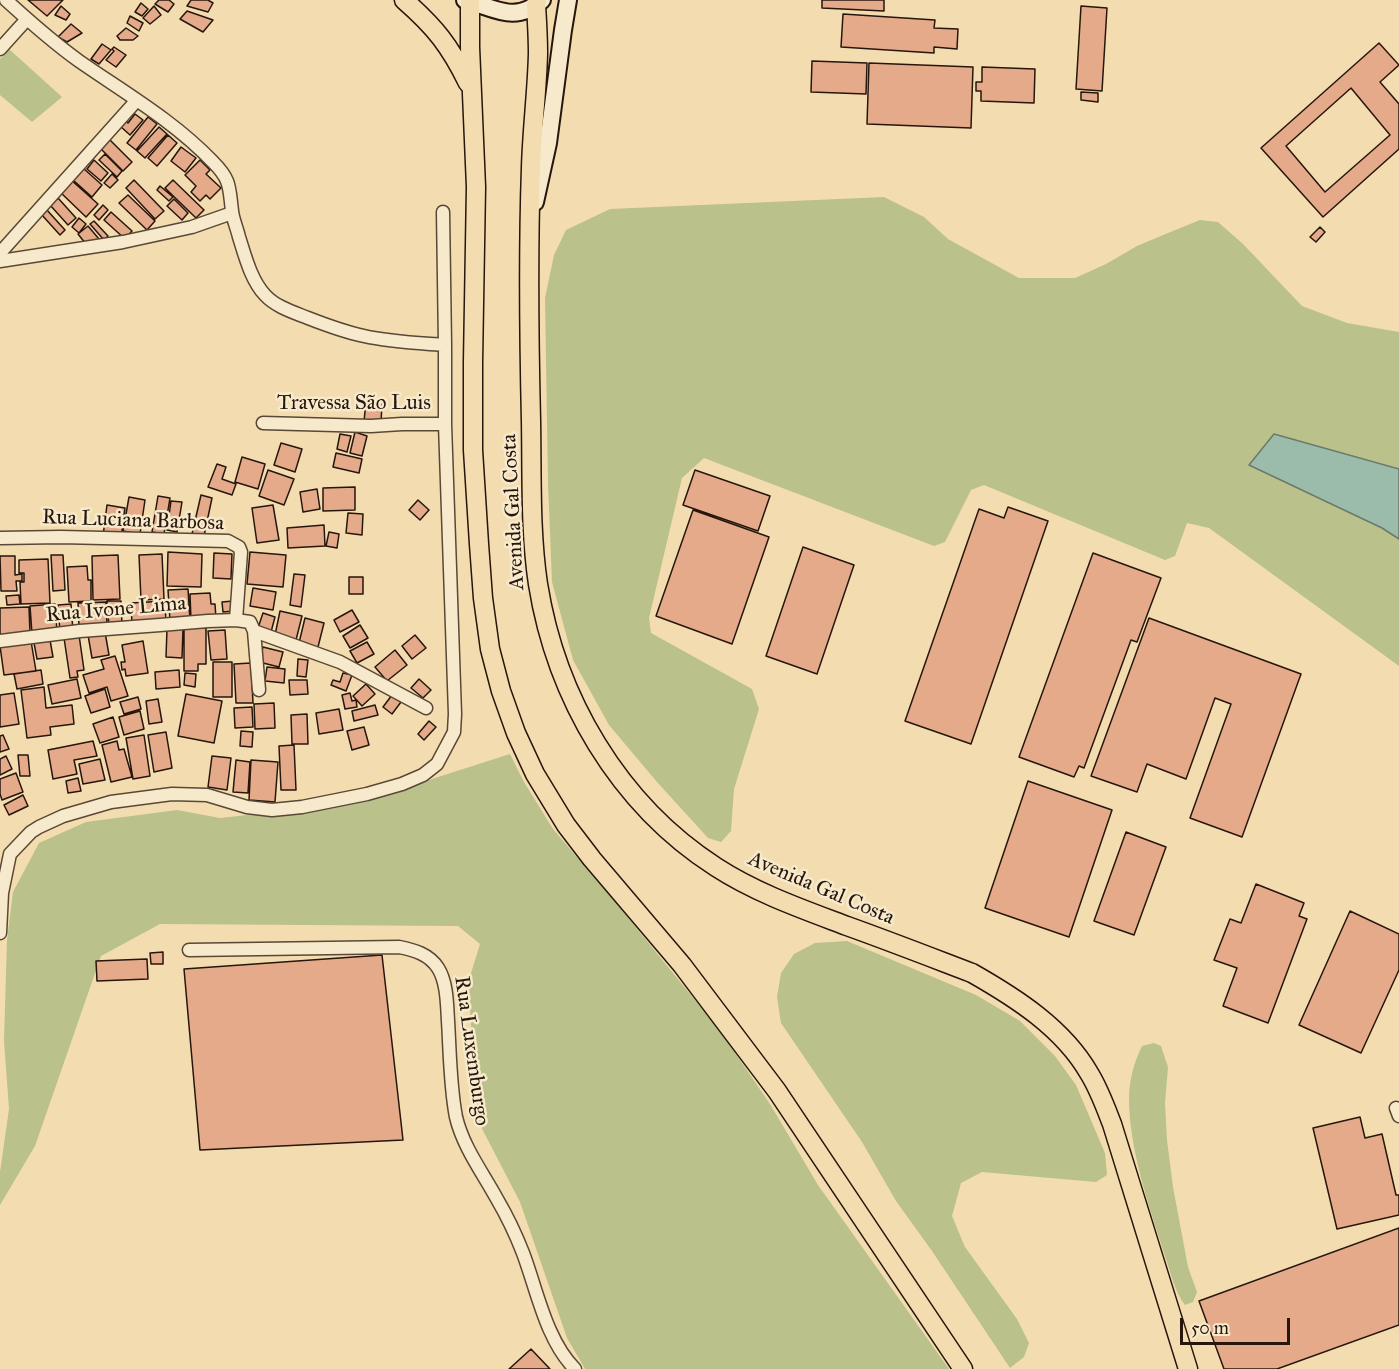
<!DOCTYPE html>
<html>
<head>
<meta charset="utf-8">
<style>
	body { margin:0 }
	#map { position:relative; width:1399px; height:1369px; overflow:hidden; background:#f3ddb0; font-family:"IM FELL Great Primer",serif }
	canvas { display:block }
	.scale { position:absolute; left:1180px; top:1318px; width:110px; height:27px; box-sizing:border-box; border:3px solid #26160c; border-top:0; padding-left:8px; font-size:18px; line-height:21px; white-space:nowrap; color:#26160c; -webkit-text-stroke:4px #f7e9cc; paint-order:stroke }
</style>
</head>
<body>
<div id="map">
<canvas width="1399" height="1369"></canvas>
<div class="scale">50 m</div>
</div>
<script>
const ctx = document.querySelector('canvas').getContext('2d');
ctx.lineJoin = 'round';
function paint(path, color) {
  ctx.fillStyle = color;
  ctx.fill(path, 'evenodd');
}
function stroke(path, color, width, dash) {
  ctx.strokeStyle = color;
  ctx.lineWidth = width;
  ctx.lineCap = dash ? 'butt' : 'round';
  ctx.setLineDash(dash || []);
  ctx.stroke(path);
}
function label(font, color, halo, rows, align = 'center') {
  ctx.font = font + ' "IM FELL Great Primer",serif';
  ctx.lineWidth = 5;
  ctx.setLineDash([]);
  ctx.textBaseline = 'middle';
  ctx.strokeStyle = halo;
  ctx.fillStyle = color;
  for (const [text, x, y, turn = 0] of rows) {
    ctx.save();
    ctx.translate(x, y);
    ctx.rotate((+turn || 0) * Math.PI / 180);
    ctx.textAlign = isNaN(turn) ? turn : align;
    if (halo) ctx.strokeText(text, 0, 0);
    ctx.fillText(text, 0, 0);
    ctx.restore();
  }
}
const green = new Path2D(`
	M9 49 62 97 32 122 0 95V59Z
	M884 197 924 217 948 239 1019 278H1075L1106 264 1137 246 1168 233 1200 220 1218 222 1243 244 1302 306 1347 323 1399 332V666L1209 528 1187 523 1175 556 1165 560 984 485 971 490 945 542 934 546 704 458 682 478 649 618 651 633 752 689 759 709 734 789 731 831 721 842 708 838 657 782 609 725 573 660 552 582 548 484 545 298 554 255 566 230 610 209Z
	M510 754 524 782 553 829 616 903 721 1032 770 1104 818 1185 949 1369H585L567 1338 520 1202 478 1121 468 983 480 944 458 926 160 924 101 956 35 1146 0 1205V1172L9 1109 4 1041 7 940 13 892 39 843 86 822 177 810 220 818 357 803Z
	M847 941 976 995 1020 1021 1055 1056 1076 1085 1105 1153 1107 1175 1096 1182 982 1172 961 1183 952 1216 965 1247 1017 1319 1029 1343 1024 1357 1010 1368 932 1251 896 1201 862 1142 781 1023 777 997 781 973 794 954 815 943Z
	M1154 1043 1161 1046 1168 1067 1165 1103 1167 1140 1173 1187 1188 1267 1197 1292 1193 1302 1185 1305C1175 1292 1171 1274 1166 1259 1150 1210 1129 1149 1129 1099 1129 1081 1134 1062 1142 1046Z`);
const water = new Path2D(`
	M1274 434 1399 469V539L1382 528 1249 465Z`);
const building = new Path2D(`
	M28 0H63L47 16Z
	M159 0H169L174 4 168 12 155 4Z
	M191 0H208L213 3 208 12 187 6Z
	M822 0H884V11L822 8Z
	M141 3 148 9 142 16 135 12Z
	M61 6 70 14 66 20 55 15Z
	M154 6 161 15 150 24 143 18Z
	M1081 6 1107 8 1102 91 1076 89Z
	M187 11 213 20 203 32 180 19Z
	M843 14 935 20 934 28 958 29 957 49 934 47V53L841 47Z
	M130 16 143 23 139 31 127 23Z
	M71 24 82 33 67 42 58 37Z
	M126 28 138 36 133 40H120L117 36Z
	M1379 43 1399 65 1380 82 1399 104V149L1323 217 1261 148ZM1351 88 1390 135 1325 192 1286 146Z
	M102 44 111 50 99 64 91 59Z
	M114 47 126 55 116 67 106 60 114 51 112 49Z
	M812 61 867 63 866 94 811 92Z
	M869 63 973 67 971 128 867 124Z
	M982 67 1035 69 1034 103 981 101V91H976V82H982Z
	M1081 92 1098 93V102L1081 100Z
	M135 114 143 120 130 135 120 126 124 120 128 123Z
	M148 117 157 124 136 150 127 143Z
	M159 127 167 134 145 158 137 151Z
	M168 135 177 143 157 166 148 158Z
	M108 138 132 162 123 171 99 147Z
	M181 147 196 158 185 172 171 161Z
	M105 154 122 171 117 177 99 160Z
	M94 160 108 173 101 181 87 169Z
	M200 160 210 170 206 174 221 188 210 199 206 195 200 201 191 192 196 186 185 175Z
	M83 168 102 185 92 197 73 180Z
	M112 174 118 180 110 188 104 183Z
	M70 179 98 204 86 217 59 191Z
	M134 180 164 211 155 219 126 188Z
	M173 180 204 210 196 218 165 188Z
	M160 186 173 197 169 201 157 190Z
	M128 195 155 221 147 230 119 203Z
	M58 198 76 218 68 225 50 205Z
	M174 199 188 213 182 220 167 206Z
	M103 205 108 210 99 220 94 215Z
	M46 209 65 230 60 235 41 214Z
	M111 212 132 231 125 239 104 220Z
	M79 218 86 224 79 233 72 227Z
	M94 221 108 236 104 240 90 224Z
	M88 226 99 239 89 248 78 234Z
	M1320 227 1325 232 1316 242 1310 237Z
	M366 400 382 402 381 424 364 422Z
	M355 432 367 436 362 456 350 453Z
	M340 434 351 436 347 452 337 449Z
	M281 443 302 449 295 472 274 465Z
	M336 453 362 459 359 473 333 467Z
	M242 457 265 464 258 489 235 482Z
	M217 464 226 467 222 479 236 484 232 495 208 487Z
	M268 470 294 479 284 505 259 496Z
	M695 470 770 496 758 531 683 505Z
	M355 487V510L323 511V488Z
	M317 489 320 509 303 512 300 492Z
	M201 495 212 498 204 536 192 534Z
	M158 496 170 498 164 534 152 532Z
	M129 497 145 500 140 534 123 531Z
	M418 500 429 510 420 520 409 510Z
	M171 501 182 502 177 532 167 530Z
	M107 505 125 508 121 538 103 536Z
	M273 505 279 540 257 543 252 508Z
	M1008 507 1048 521 971 744 905 721 979 509 1004 518Z
	M693 510 769 537 732 644 656 616Z
	M348 513 363 514 362 535 346 533Z
	M324 525 325 546 288 548 287 528Z
	M329 532 339 534 337 548 326 546Z
	M803 547 854 565 817 674 766 656Z
	M168 552 202 554 201 587 167 586Z
	M250 552 286 555 283 587 247 584Z
	M214 553 232 554 231 579 213 578Z
	M1093 553 1161 578 1137 642 1131 640 1084 768 1079 766 1074 777 1019 757Z
	M162 554 164 599 141 600 139 555Z
	M51 555H63L65 590 53 591Z
	M118 555 120 599 93 600 92 556Z
	M0 556H15V575L22 574V581H16L17 591H1Z
	M48 559 50 603 21 604 20 582H24V573H19V560Z
	M87 566 88 580H91V601L69 602 67 567Z
	M294 574 305 575 301 607 290 605Z
	M349 577H363V594H349Z
	M253 588 276 592 273 610 250 606Z
	M188 589 190 620 170 621 168 590Z
	M210 593 211 604H215L216 619 191 620 190 594Z
	M19 595 20 604 7 605 6 596Z
	M107 601H121L122 625 109 626Z
	M165 601 166 624 132 625 131 603Z
	M233 601 234 611 223 612 222 602Z
	M106 602 107 626 79 627 78 603Z
	M55 604 57 632 32 634 30 606Z
	M71 604 73 631 60 632 58 605Z
	M29 607 30 634 0 635V608Z
	M352 610 359 622 340 632 334 620Z
	M280 611 302 616 296 640 275 635Z
	M263 613 275 617 271 632 258 628Z
	M305 618 324 623 317 651 298 647Z
	M1149 618 1301 674 1242 837 1190 818 1231 704 1215 698 1186 779 1147 764 1137 792 1091 776Z
	M360 625 368 638 350 648 343 636Z
	M184 628H206V664H198V671H184Z
	M167 629H183L182 658 166 657Z
	M225 630 227 659 211 660 208 631Z
	M105 632 109 655 92 658 88 635Z
	M79 635 84 670 77 671 78 677 70 678 64 638Z
	M415 635 426 648 412 659 402 646Z
	M50 640 53 657 37 659 34 643Z
	M31 641 36 671 4 675 0 646Z
	M143 641 148 673 126 676 125 669 122 670 121 662H125L122 645Z
	M367 642 374 654 357 663 350 651Z
	M263 647 283 652 279 667 259 662Z
	M395 650 407 665 387 681 375 667Z
	M115 656 128 696 111 701 107 687 89 693 83 675 104 669 101 660Z
	M298 659 308 660 306 677 297 676Z
	M213 662H232V697H213Z
	M251 663 253 703H236L234 664Z
	M267 667 285 669 284 683 265 681Z
	M41 670 43 684 17 689 14 674Z
	M179 670 180 687 156 689 155 672Z
	M185 673 196 674 195 687 184 685Z
	M343 673 352 675 346 691 331 685 333 680 340 682Z
	M77 679 81 698 52 704 48 685Z
	M419 679 431 690 423 698 411 688Z
	M289 680H307L308 694 290 695Z
	M366 684 375 694 362 706 353 696Z
	M44 687 46 708 72 705 74 724 50 727 51 735 27 738 21 690Z
	M105 689 110 707 91 713 85 696Z
	M14 693 19 724 0 727V695Z
	M350 693 352 701 356 700 357 707 345 709 342 695Z
	M186 694 222 701 214 743 178 736Z
	M392 695 401 702 392 714 383 707Z
	M138 697 141 709 124 714 120 702Z
	M158 699 162 722 149 724 146 701Z
	M274 703 275 728 255 729 254 704Z
	M375 705 378 715 354 721 352 711Z
	M252 707 253 727 235 728 234 708Z
	M339 709 343 730 319 734 316 713Z
	M140 711 144 729 124 735 119 717Z
	M307 714 308 744H292L291 715Z
	M113 717 119 737 100 743 93 724Z
	M429 721 436 727 424 740 418 734Z
	M364 727 369 745 352 750 347 731Z
	M241 731 253 732 252 747 240 746Z
	M166 732 172 768 154 772 148 735Z
	M3 735 9 749 0 752V736Z
	M144 735 150 776 133 779 126 738Z
	M93 741 97 756 74 760 77 774 53 779 48 750Z
	M117 741 119 750 124 749 132 777 111 782 102 745Z
	M294 745 296 790H281L279 746Z
	M18 755H28L30 776H20Z
	M6 756 12 769 0 775V759Z
	M212 756 231 758 227 790 208 787Z
	M100 759 105 780 83 784 79 764Z
	M236 760 250 762 248 793 233 792Z
	M251 760 278 762 275 802 249 800Z
	M16 773 23 792 2 800 0 794V779Z
	M78 778 81 791 68 793 66 781Z
	M1028 781 1112 810 1069 937 985 908Z
	M23 795 28 806 9 815 4 805Z
	M1126 832 1166 847 1134 935 1094 921Z
	M1256 884 1304 903 1299 916 1307 919 1268 1023 1223 1006 1237 968 1214 960 1230 919 1241 923Z
	M1350 911 1399 934V970L1361 1053 1299 1025Z
	M163 952V964H151L150 953Z
	M382 955 403 1140 200 1150 184 969Z
	M147 959 148 979 97 981 96 961Z
	M1360 1117 1365 1138 1382 1134 1396 1195H1399V1215L1337 1229 1313 1128Z
	M1399 1228V1325L1277 1369H1224L1199 1301Z
	M531 1349 550 1369H509Z`);
const street = new Path2D(`
	M6 0C29 21 54 43 79 61 125 93 174 121 213 162 231 180 229 187 232 211 233 220 237 228 239 237 245 256 251 280 265 295 276 307 293 312 308 318 326 325 345 332 364 336 390 342 419 343 445 345
	M0 49 27 19
	M0 253 137 100
	M0 261 123 242 192 227 232 213
	M263 423 371 426 402 424H445
	M0 538 61 537 228 541 239 547 241 552 236 620
	M254 631 340 662 426 708
	M0 641 80 631 160 625 208 621 236 620 250 622 254 631 259 690
	M0 933 2 893 10 854 31 832 39 827 63 816 111 802 172 794 207 795 247 807 272 810 302 807 367 794 402 784 423 775 437 764 454 732 455 714 445 424V345L443 212
	M189 950 399 947C414 950 429 954 438 968 447 982 447 1004 448 1021 450 1053 450 1086 456 1117 463 1147 483 1173 497 1199 507 1216 516 1235 523 1253 537 1290 546 1340 575 1369
	M1396 1108 1399 1116`);
const secondary = new Path2D(`
	M465 0C493 7 515 25 542 0
	M535 202 548 143 563 30 568 0`);
const primary = new Path2D(`
	M404 0C435 27 450 46 468 83
	M470 0V47L476 187 473 362V450L479 544 483 598 490 649 501 691 516 733 535 774 566 825 592 859 682 965 777 1091 963 1369
	M537 0 536 5C537 21 538 38 538 54 537 92 532 130 531 168 528 252 529 337 531 421 532 475 530 531 538 584 556 697 618 804 716 867 756 893 802 909 847 926 889 941 930 957 972 973 1016 998 1063 1028 1089 1073 1099 1089 1105 1106 1112 1124L1188 1369`);
const streetNames = [
	["Travessa São Luis",354,404],
	["Avenida Gal Costa",514,512,-93],
	["Rua Luciana Barbosa",133,521,2],
	["Rua Ivone Lima",116,610,-5],
	["Avenida Gal Costa",821,889,23],
	["Rua Luxemburgo",471,1051,82]
];
paint(green, '#bac18b');
paint(water, '#9bbcab');
stroke(water, '#6c7a6b', 1.5);
paint(building, '#e5aa8a');
stroke(building, '#26160c', 1.5);
stroke(street, '#594835', 15);
stroke(secondary, '#26160c', 20);
stroke(primary, '#26160c', 21);
stroke(street, '#f7e9cc', 12);
stroke(secondary, '#f7e9cc', 16);
stroke(primary, '#f3ddb0', 18);
label('21px', '#26160c', '#f7e9cc', streetNames);
</script>
</body>
</html>
